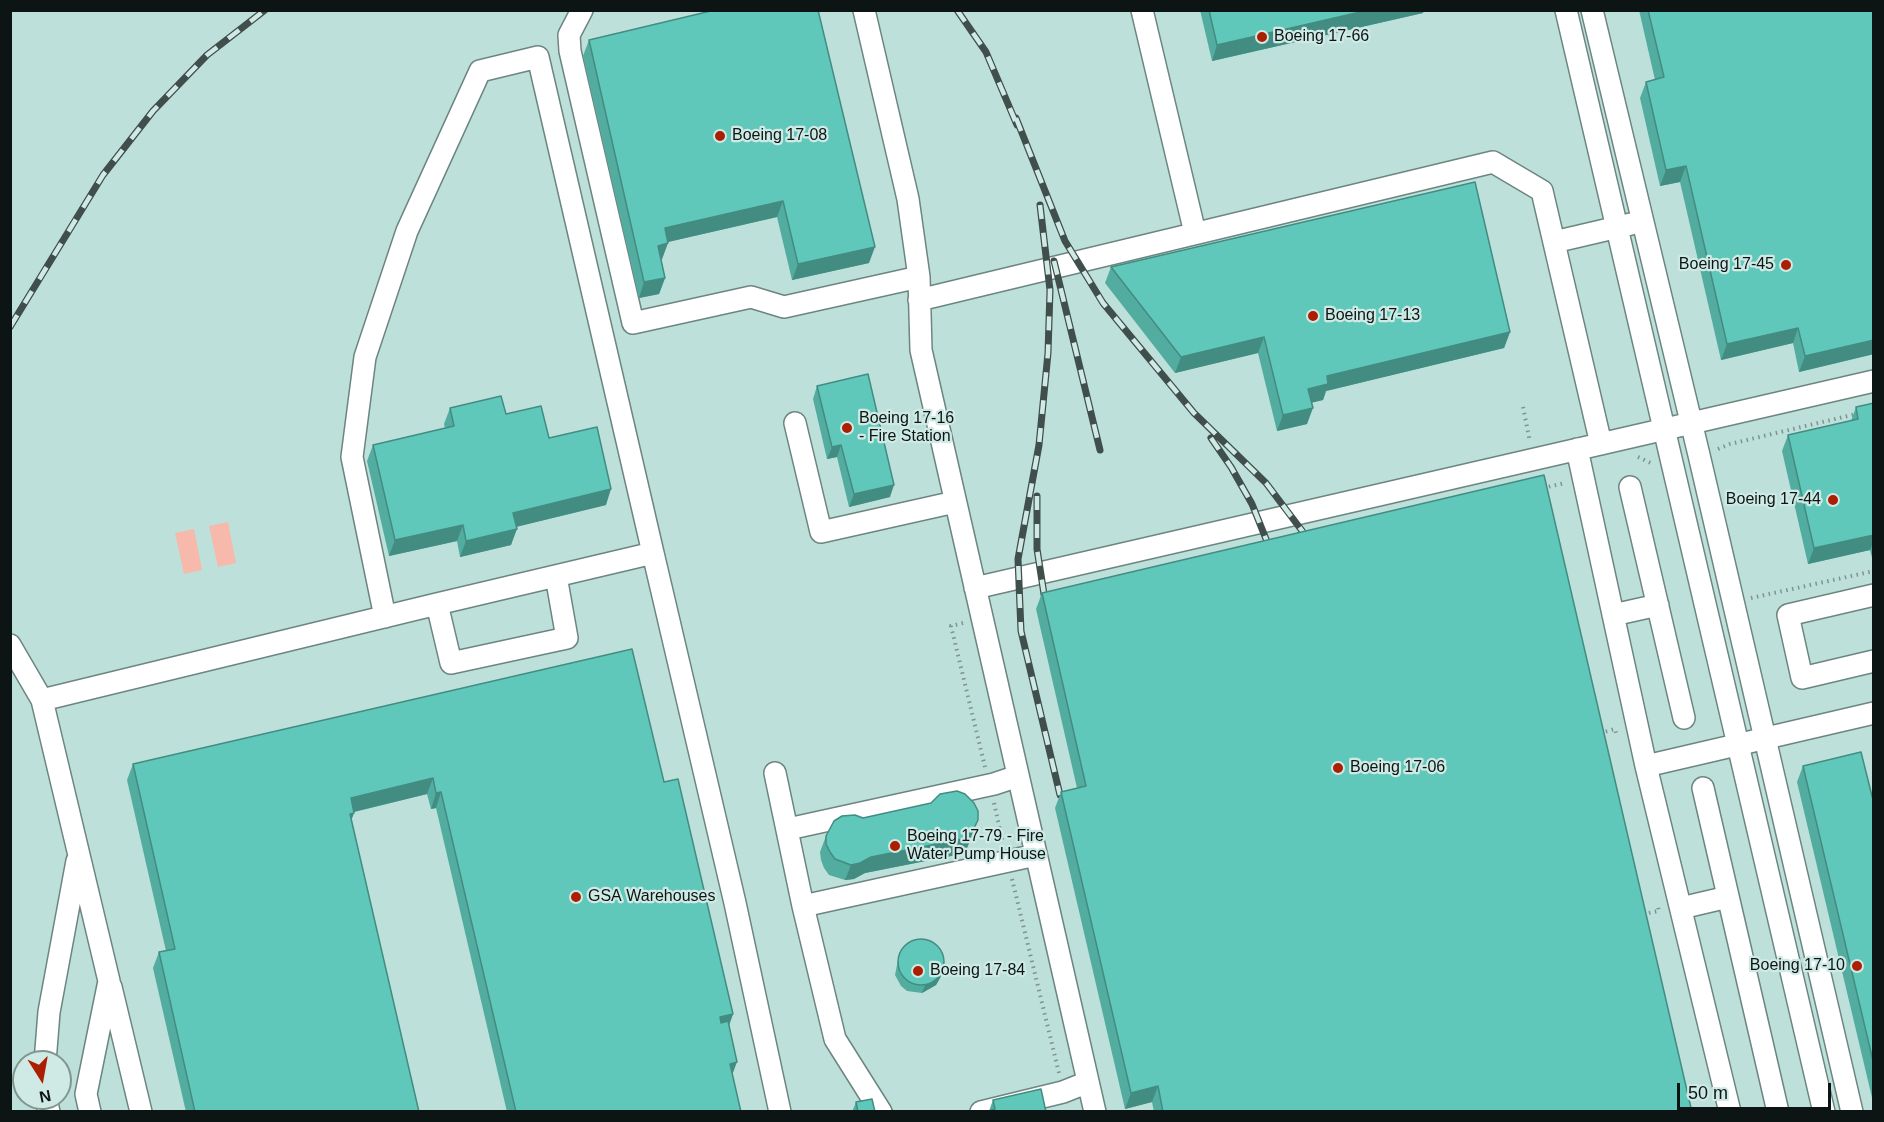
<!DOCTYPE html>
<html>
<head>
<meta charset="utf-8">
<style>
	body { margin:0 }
	#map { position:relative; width:1884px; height:1122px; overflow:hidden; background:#cfeae5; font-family:Arial,sans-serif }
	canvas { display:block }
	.frame { position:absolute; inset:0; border:12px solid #0c1514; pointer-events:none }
	.north { position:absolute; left:12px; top:1050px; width:60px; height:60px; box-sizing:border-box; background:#cfeae5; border:2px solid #819591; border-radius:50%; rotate:169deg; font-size:16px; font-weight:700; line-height:24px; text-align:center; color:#0c1514 }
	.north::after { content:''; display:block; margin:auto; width:21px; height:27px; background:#ac1e01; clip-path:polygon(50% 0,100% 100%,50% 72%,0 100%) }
	.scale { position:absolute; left:1677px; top:1083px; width:154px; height:27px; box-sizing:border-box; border:3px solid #0c1514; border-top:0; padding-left:8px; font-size:18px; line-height:21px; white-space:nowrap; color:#0c1514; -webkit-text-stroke:4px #cfeae5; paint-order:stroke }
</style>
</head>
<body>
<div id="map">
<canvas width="1884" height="1122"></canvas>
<div class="frame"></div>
<div class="north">N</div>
<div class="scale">50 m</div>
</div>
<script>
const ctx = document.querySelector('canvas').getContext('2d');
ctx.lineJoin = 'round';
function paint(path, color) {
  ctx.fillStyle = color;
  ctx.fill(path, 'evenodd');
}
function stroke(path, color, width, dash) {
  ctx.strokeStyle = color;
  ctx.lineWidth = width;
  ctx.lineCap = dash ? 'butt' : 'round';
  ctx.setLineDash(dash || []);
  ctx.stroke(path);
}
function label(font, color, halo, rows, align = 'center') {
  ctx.font = font + ' Arial,sans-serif';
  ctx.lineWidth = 4.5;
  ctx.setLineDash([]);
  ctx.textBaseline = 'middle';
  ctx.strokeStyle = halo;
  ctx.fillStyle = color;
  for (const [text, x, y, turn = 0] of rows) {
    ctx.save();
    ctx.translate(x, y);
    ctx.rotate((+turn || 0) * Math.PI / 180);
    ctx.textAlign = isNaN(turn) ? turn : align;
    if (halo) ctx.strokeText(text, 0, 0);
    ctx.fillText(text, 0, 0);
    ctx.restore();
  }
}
const built = new Path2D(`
	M10 11H1873V1111H11ZM24 1062H60V1098H24Z`);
const green = new Path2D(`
	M228 522 236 563 218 567 209 526Z
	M194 529 202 570 184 574 175 533Z`);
const path = new Path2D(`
	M1523 407 1530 442
	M1718 449 1730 444 1856 414
	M1638 457 1653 464
	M1543 488 1565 483
	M1751 598 1874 571
	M963 623 951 626 985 767
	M1600 733 1615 729 1616 733
	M994 803 1003 843
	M1012 879 1059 1073
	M1643 914 1659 911 1658 907`);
const minor = new Path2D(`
	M582 10 569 35 570 51 633 323 751 297 784 307 919 277
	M864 10 908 199 919 277 921 350 1095 1112
	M1142 10 1195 233
	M1566 10 1824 1112
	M1592 10 1699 455 1852 1112
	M1554 242 1631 224
	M919 300 1493 162 1542 191 1601 444
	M795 423 821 532 955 502
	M1577 449 1646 766 1730 1112
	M1630 487 1684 718
	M556 576 567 638 451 663 437 604 653 553 735 903 780 1112
	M975 588 1874 381
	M1874 595 1788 615 1802 678 1874 661
	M1613 615 1658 605
	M385 617 352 457 365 357 407 231 480 71 538 57 653 553
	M10 645 42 700
	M1646 766 1874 713
	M775 773 803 906
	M1703 788 1778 1112
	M788 829 994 784 1018 776
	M1681 908 1728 897
	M111 987 141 1112
	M45 1062 49 1012 77 861
	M46 1098 49 1112
	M90 1112 86 1094 109 981 42 700 437 604
	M881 1112 835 1039 803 906 1036 855
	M981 1112 1063 1092 1088 1082`);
const rail = new Path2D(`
	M957 10 986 52 1017 125
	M1016 118 1065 241 1103 303 1194 413 1266 483 1312 544
	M1040 205 1050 290 1048 353 1039 445 1018 559 1021 631 1060 795
	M1054 261 1100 450
	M10 327 103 175 153 111 207 55 265 10
	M1211 438 1231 467 1252 504 1272 554
	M1037 496V549L1046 607`);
const wall = new Path2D(`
	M1200 10H1424L1423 13 1212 61Z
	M1639 10H1874V354L1799 372 1793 343 1721 360 1680 182 1660 186 1640 98 1646 82 1655 80Z
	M589 40 869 263 792 280 777 217 668 242 662 259 661 260 665 278 659 294 639 298 583 56Z
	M1111 267 1510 332 1504 348 1326 391 1323 400 1312 402 1307 424 1277 431 1258 353 1175 373 1105 283Z
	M817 386 890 497 849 507 837 457 827 459 813 399Z
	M1874 403V565L1870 550 1808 564 1782 451 1788 435 1851 421 1856 407Z
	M450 408 506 414 549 438 606 505 516 527 511 545 460 557 457 541 389 556 367 461 373 445 445 428 444 424Z
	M1042 593 1692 1112H1154L1152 1102 1125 1109 1055 808 1061 792 1077 788 1036 609Z
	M133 764 664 782 733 1014 729 1026 732 1076 741 1112H507L436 808 431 809 427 794 354 812 351 821 419 1112H186L153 968 159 952 166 951 127 780Z
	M1803 766 1874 804V1106L1797 782Z
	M863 818 972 836 967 848 956 855 865 873 854 879 845 880 829 875 824 868 821 860 820 852 826 836Z
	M901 951 943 970 940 978 936 985 922 993 907 991 901 986 895 975 898 960Z
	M993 1100 1046 1112 989 1111Z
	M856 1102 875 1112H852Z`);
const shadedWall = new Path2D(`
	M1369 10H1424L1423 13 1212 61 1217 45Z
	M1686 166 1680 182 1660 186 1666 170Z
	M783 201 777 217 659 244 665 228Z
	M668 243 662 259 652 262 658 246Z
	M875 247 869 263 792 280 798 264Z
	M665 278 659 294 639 298 644 282Z
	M1798 328 1793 343 1721 360 1727 344Z
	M1510 332 1504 348 1326 391 1323 400 1303 405 1308 389 1327 376Z
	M1264 337 1258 353 1175 373 1181 357Z
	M1874 340V354L1799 372 1805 356Z
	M1313 408 1307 424 1277 431 1283 415Z
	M841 445 837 457 827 459 832 447Z
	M894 485 890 497 849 507 854 494Z
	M611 489 606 505 507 529 513 513Z
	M463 525 457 541 389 556 395 540Z
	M517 529 511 545 460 557 466 541Z
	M1874 535V540L1870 550 1808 564 1814 548Z
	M433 778 427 794 345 814 351 798Z
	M441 792 436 808 431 809 436 793Z
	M354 813 348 829 350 814Z
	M978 820 967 848 956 855 865 873 854 879 845 880 851 865Z
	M943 970 940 978 936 985 922 993 925 985Z
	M733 1014 727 1030 714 1033 720 1017Z
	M737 1062 731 1078 730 1064Z
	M1158 1086 1152 1102 1125 1109 1131 1093Z`);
const building = new Path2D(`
	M715 10H818L875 247 798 264 783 201 665 228 668 243 658 246 665 278 644 282 589 40Z
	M1209 10H1369L1217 45Z
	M1648 10H1874V340L1805 356 1798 328 1727 344 1686 166 1666 170 1646 82 1664 77Z
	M1475 182 1510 332 1327 376 1328 384 1308 389 1313 408 1283 415 1264 337 1181 357 1111 267Z
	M868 374 894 485 854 494 841 445 832 447 817 386Z
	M501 396 506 414 541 406 549 438 597 427 611 489 513 513 517 529 466 541 463 525 395 540 373 445 454 426 450 408Z
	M1874 403V535L1814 548 1788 435 1858 419 1856 407Z
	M1544 475 1692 1112H1163L1158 1086 1131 1093 1061 792 1086 786 1042 593Z
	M632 649 664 782 678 779 733 1014 720 1017 721 1023 728 1021 737 1062 730 1064 741 1112H516L441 792 436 793 433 778 351 798 354 813 350 814 419 1112H195L159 952 175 949 133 764Z
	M1861 752 1874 804V1065L1803 766Z
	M957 791 965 794 974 803 978 811V820L972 832 962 839 871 857 860 863 851 865 835 859 830 852 826 844V836L834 821 842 816 855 815 863 818 931 803 940 794Z
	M898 962a23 23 0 1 1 46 0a23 23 0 1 1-46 0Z
	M1041 1089 1046 1112H986L995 1109 993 1100Z
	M872 1099 875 1112H858L856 1102Z`);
const markers = [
	[1262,37,6,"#ac1e01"],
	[720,136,6,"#ac1e01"],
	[1786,265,6,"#ac1e01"],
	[1313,316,6,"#ac1e01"],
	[847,428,6,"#ac1e01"],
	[1833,500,6,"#ac1e01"],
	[1338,768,6,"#ac1e01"],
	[895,846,6,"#ac1e01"],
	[576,897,6,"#ac1e01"],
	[1857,966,6,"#ac1e01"],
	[918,971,6,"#ac1e01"]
];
const poiNames = [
	["Boeing 17-66",1274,37],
	["Boeing 17-08",732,136],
	["Boeing 17-45",1774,265,"right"],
	["Boeing 17-13",1325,316],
	["Boeing 17-16",859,419],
	["- Fire Station",859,437],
	["Boeing 17-44",1821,500,"right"],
	["Boeing 17-06",1350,768],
	["Boeing 17-79 - Fire",907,837],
	["Water Pump House",907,855],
	["GSA Warehouses",588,897],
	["Boeing 17-10",1845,966,"right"],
	["Boeing 17-84",930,971]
];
paint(built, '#bde1da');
paint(green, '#f7b9ab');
stroke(minor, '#6d8581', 24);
stroke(path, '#7f9390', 4, [1.5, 4.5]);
stroke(minor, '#fff', 21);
stroke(rail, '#404e4c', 7);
stroke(rail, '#cfeae5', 4.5, [14]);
paint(wall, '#53aca0');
paint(shadedWall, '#438c82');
paint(building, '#60c8ba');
stroke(building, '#438c82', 1.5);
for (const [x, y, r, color] of markers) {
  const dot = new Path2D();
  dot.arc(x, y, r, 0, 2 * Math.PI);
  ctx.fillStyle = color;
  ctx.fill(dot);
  stroke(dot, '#cfeae5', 2);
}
label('16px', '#0c1514', '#cfeae5', poiNames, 'left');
</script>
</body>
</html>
